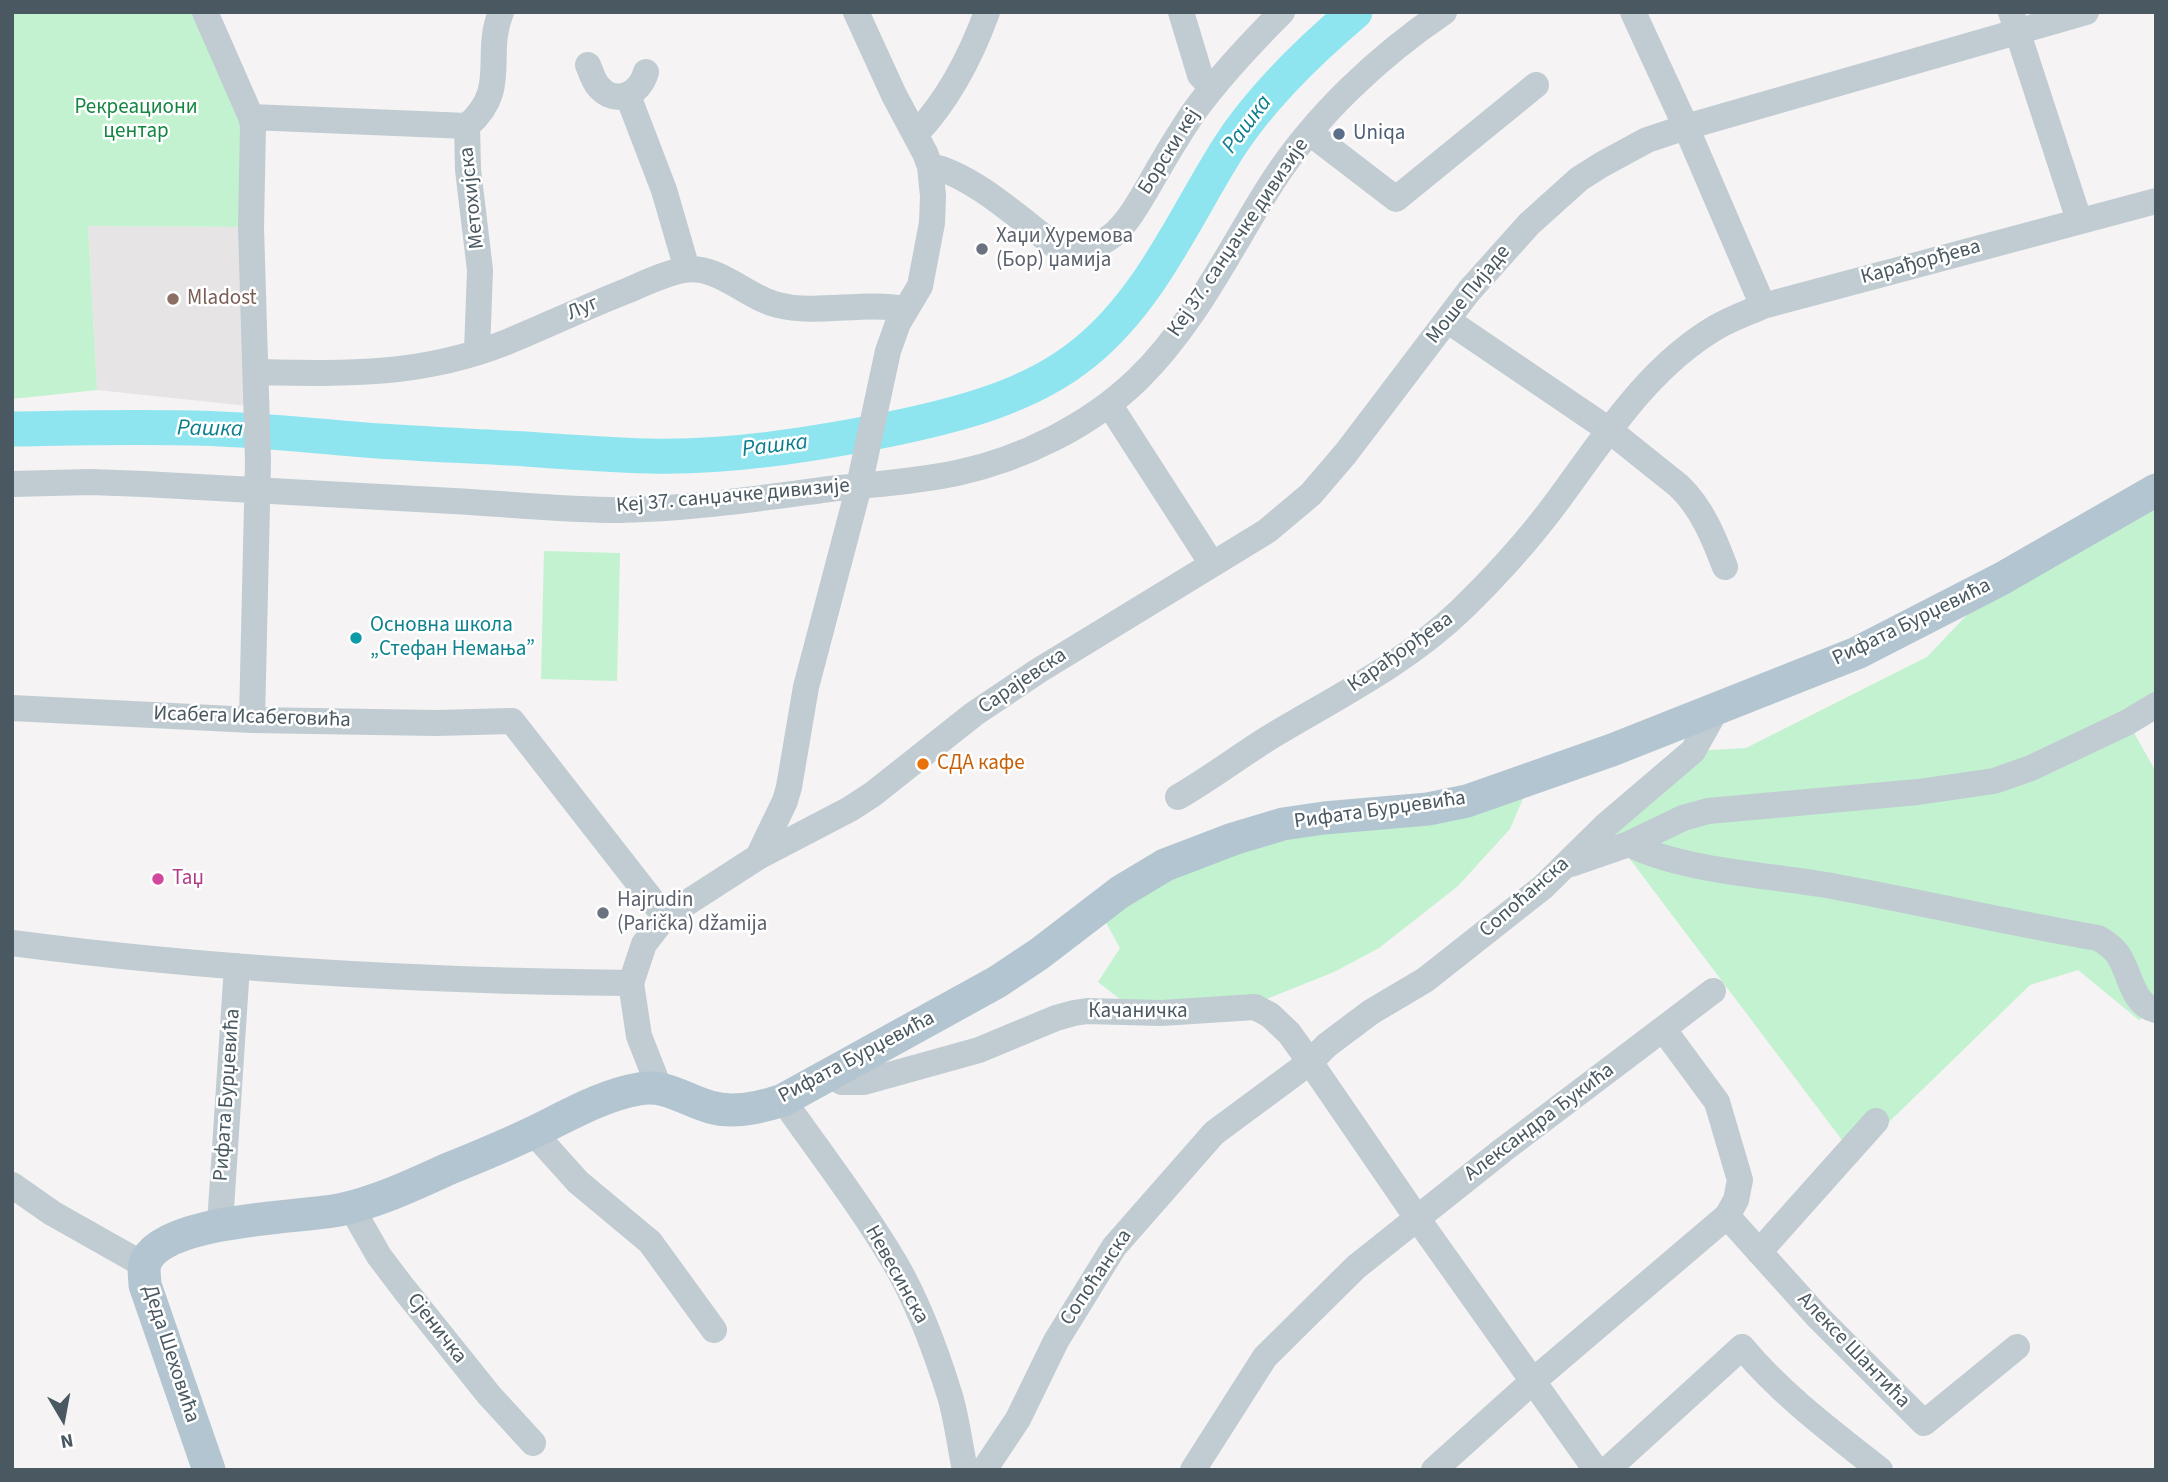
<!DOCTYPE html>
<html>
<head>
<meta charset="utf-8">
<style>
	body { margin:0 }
	#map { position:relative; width:2168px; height:1482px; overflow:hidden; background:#f5f3f3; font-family:"Source Sans 3",sans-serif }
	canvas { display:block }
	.frame { position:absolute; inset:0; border:14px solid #495861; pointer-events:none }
	.north { position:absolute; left:28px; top:1384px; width:70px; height:70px; -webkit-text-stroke:5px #fff; paint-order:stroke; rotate:170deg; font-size:19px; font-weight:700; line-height:28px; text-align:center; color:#495861 }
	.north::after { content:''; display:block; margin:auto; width:24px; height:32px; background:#495861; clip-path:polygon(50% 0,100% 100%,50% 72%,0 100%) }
</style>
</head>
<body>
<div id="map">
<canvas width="2168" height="1482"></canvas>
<div class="frame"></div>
<div class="north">N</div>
</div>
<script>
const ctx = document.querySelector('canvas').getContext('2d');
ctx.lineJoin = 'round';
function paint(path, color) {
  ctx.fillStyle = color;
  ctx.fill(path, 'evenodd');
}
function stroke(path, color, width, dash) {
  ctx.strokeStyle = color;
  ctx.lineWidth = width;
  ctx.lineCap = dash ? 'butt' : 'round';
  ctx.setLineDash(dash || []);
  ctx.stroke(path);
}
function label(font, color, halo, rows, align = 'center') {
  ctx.font = font + ' "Source Sans 3",sans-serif';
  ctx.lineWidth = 5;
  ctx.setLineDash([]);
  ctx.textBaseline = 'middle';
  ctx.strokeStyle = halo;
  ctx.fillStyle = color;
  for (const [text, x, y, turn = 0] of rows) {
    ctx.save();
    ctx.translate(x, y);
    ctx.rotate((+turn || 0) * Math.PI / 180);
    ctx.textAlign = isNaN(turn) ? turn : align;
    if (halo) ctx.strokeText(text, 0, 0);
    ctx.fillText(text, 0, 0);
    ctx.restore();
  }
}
const education = new Path2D(`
	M88 226 251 227 258 407 97 390Z`);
const green = new Path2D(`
	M12 12H205L251 117V227L88 226 97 390 12 399Z
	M2156 490V705L2128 722 2156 772V1013L2139 1020 2078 970 2030 985 1854 1156 1605 826 1693 751 1746 748 1927 657 2001 579Z
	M544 551 620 553 617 681 541 679Z
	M1531 780 1510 829 1458 886 1379 948 1334 972 1264 1000H1121L1098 982 1120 948 1099 910 1149 874Z`);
const river = new Path2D(`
	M12 429C81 428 151 426 220 429 268 431 317 436 365 440 419 444 473 446 526 449 567 452 608 455 649 456 728 458 809 445 886 430 954 416 1029 398 1084 353 1151 299 1184 218 1229 147 1262 96 1309 51 1355 12`);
const minor = new Path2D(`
	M205 12 251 117 253 126 251 227 258 461 252 720
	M1181 12 1200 75 1212 88
	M1633 12 1686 127 1763 306
	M2011 12 2079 220
	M588 65C591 72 593 80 598 86 615 107 640 94 646 72
	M628 96 664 190 687 269
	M251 117 467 126
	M1310 133 1396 199 1536 85
	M916 134C948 100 971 56 987 12
	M930 166C972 174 1022 221 1057 247 1076 252 1098 247 1113 235 1128 222 1138 204 1148 187 1162 162 1177 137 1193 113 1219 77 1250 44 1282 12
	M1447 320 1609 430 1679 486C1702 508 1714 538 1725 567
	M477 352 480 270 468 170 467 126C510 89 483 57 501 12
	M256 372C347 374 422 376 507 342 548 325 588 306 629 290 647 282 666 273 684 270 718 264 747 298 778 305 817 315 863 301 905 309
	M1109 404 1212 564
	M12 484 90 482 144 484C247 490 350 495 453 501 509 504 564 510 619 510 690 509 760 498 830 489 873 484 915 482 957 473 1022 459 1089 426 1137 380 1195 324 1230 248 1273 181 1316 115 1379 56 1444 12
	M12 708 252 720 436 723 512 721 665 917
	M1178 797C1209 779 1237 758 1267 739 1333 699 1405 664 1461 610 1495 577 1527 542 1556 503 1602 441 1646 369 1715 328 1730 319 1747 313 1763 306L2156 201
	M1629 844C1684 872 1775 875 1837 887 1924 903 2010 923 2098 938 2105 942 2111 946 2116 952 2131 970 2130 1004 2156 1010
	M758 857 785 801 789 787 806 687 859 486 888 351 898 323 920 286 932 223 933 196 930 166 925 153 894 95 856 12
	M1571 864 1629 844 1683 818 1708 811 1918 792 1994 781 2031 768 2128 722 2156 705
	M12 943C217 970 425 981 631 983
	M829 1075 842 1082H864L979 1050 1056 1018 1074 1013 1087 1011 1161 1013 1255 1007 1270 1015 1289 1033 1310 1062 1417 1218 1596 1470
	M659 1087 639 1036 631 983 644 944 665 917 758 857 850 809 873 794 974 714 1038 671 1267 531 1311 494 1346 453 1469 291 1529 224 1579 179 1601 165 1647 140 1686 127 2086 12
	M783 1100C821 1154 861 1206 895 1263 919 1304 936 1351 950 1396 957 1420 960 1446 965 1470
	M533 1132 578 1182 650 1242 714 1330
	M12 1185 52 1213 144 1265
	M351 1207 379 1256 404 1289 489 1395 533 1443
	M1727 1216 1817 1316 1924 1423 2017 1347
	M220 1224 237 966
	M1759 1252 1876 1121
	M984 1470 1018 1419 1056 1341 1114 1247 1214 1133 1310 1062 1327 1045 1371 1012 1425 980 1543 887 1605 826 1693 751 1716 710
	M1193 1470 1265 1357 1356 1267 1503 1150 1713 991
	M1434 1470 1532 1382 1727 1216 1736 1200 1740 1180 1717 1102 1664 1030
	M1607 1470 1742 1347C1781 1394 1832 1432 1880 1470`);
const major = new Path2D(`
	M209 1470 145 1285C145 1278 143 1270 145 1264 158 1219 298 1218 339 1210 377 1202 413 1185 448 1169 478 1157 507 1145 536 1131 569 1115 603 1095 639 1089 666 1084 685 1100 710 1107 734 1114 760 1108 783 1100L997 982 1039 954 1120 892 1165 865 1233 839 1283 824 1324 818 1428 809 1467 801 1612 750 1857 653 2001 579 2156 490`);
const markers = [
	[1339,134,7,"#5c6f8a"],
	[982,249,7,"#6b7280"],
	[173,299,7,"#8d6e63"],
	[356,638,7,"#0f9aa8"],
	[923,764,7,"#e8710a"],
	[158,879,7,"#d1479c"],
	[603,913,7,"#6b7280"]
];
const parkNames = [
	["Рекреациони",136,108],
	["центар",136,132]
];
const serviceNames = [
	["Uniqa",1353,134]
];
const streetNames = [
	["Борски кеј",1170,152,-58],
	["Метохијска",473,198,-96],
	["Кеј 37. санџачке дивизије",1239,238,-56],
	["Карађорђева",1921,263,-15],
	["Моше Пијаде",1469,295,-51],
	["Луг",583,309,-23],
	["Кеј 37. санџачке дивизије",733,497,-5],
	["Рифата Бурџевића",1912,623,-26],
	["Карађорђева",1401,653,-35],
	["Сарајевска",1023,682,-34],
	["Исабега Исабеговића",252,718,2],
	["Рифата Бурџевића",1380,811,-8],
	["Сопоћанска",1525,898,-41],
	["Качаничка",1138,1012],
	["Рифата Бурџевића",857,1058,-28],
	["Рифата Бурџевића",228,1095,-86],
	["Александра Ђукића",1540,1123,-37],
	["Невесинска",896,1275,61],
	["Сопоћанска",1097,1278,-56],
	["Сјеничка",436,1329,52],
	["Алексе Шантића",1853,1351,46],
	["Деда Шеховића",170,1354,72]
];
const worshipNames = [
	["Хаџи Хуремова",996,237],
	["(Бор) џамија",996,261],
	["Hajrudin",617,901],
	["(Parička) džamija",617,925]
];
const educationNames = [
	["Mladost",187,299]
];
const cultureNames = [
	["Основна школа",370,626],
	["„Стефан Немања”",370,650]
];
const foodNames = [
	["СДА кафе",937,764]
];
const hotelNames = [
	["Таџ",172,879]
];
const waterNames = [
	["Рашка",1248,125,-53],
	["Рашка",210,430,1],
	["Рашка",775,447,-7]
];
paint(education, '#e6e4e5');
paint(green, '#c2f2d0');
stroke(river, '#8ee5ef', 35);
stroke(minor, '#c0cbd2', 26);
stroke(major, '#b2c5d1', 33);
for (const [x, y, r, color] of markers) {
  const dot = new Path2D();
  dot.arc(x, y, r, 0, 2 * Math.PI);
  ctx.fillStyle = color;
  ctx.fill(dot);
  stroke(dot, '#fff', 2.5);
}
label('21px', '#158743', '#fff', parkNames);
label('21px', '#4e5e75', '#fff', serviceNames, 'left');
label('21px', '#495861', '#fff', streetNames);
label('21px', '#5b616d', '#fff', worshipNames, 'left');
label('21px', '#785e54', '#fff', educationNames, 'left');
label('21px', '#0d838f', '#fff', cultureNames, 'left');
label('21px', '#c56008', '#fff', foodNames, 'left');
label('21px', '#b23c85', '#fff', hotelNames, 'left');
label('italic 23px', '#0a7e8c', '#fff', waterNames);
</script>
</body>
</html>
